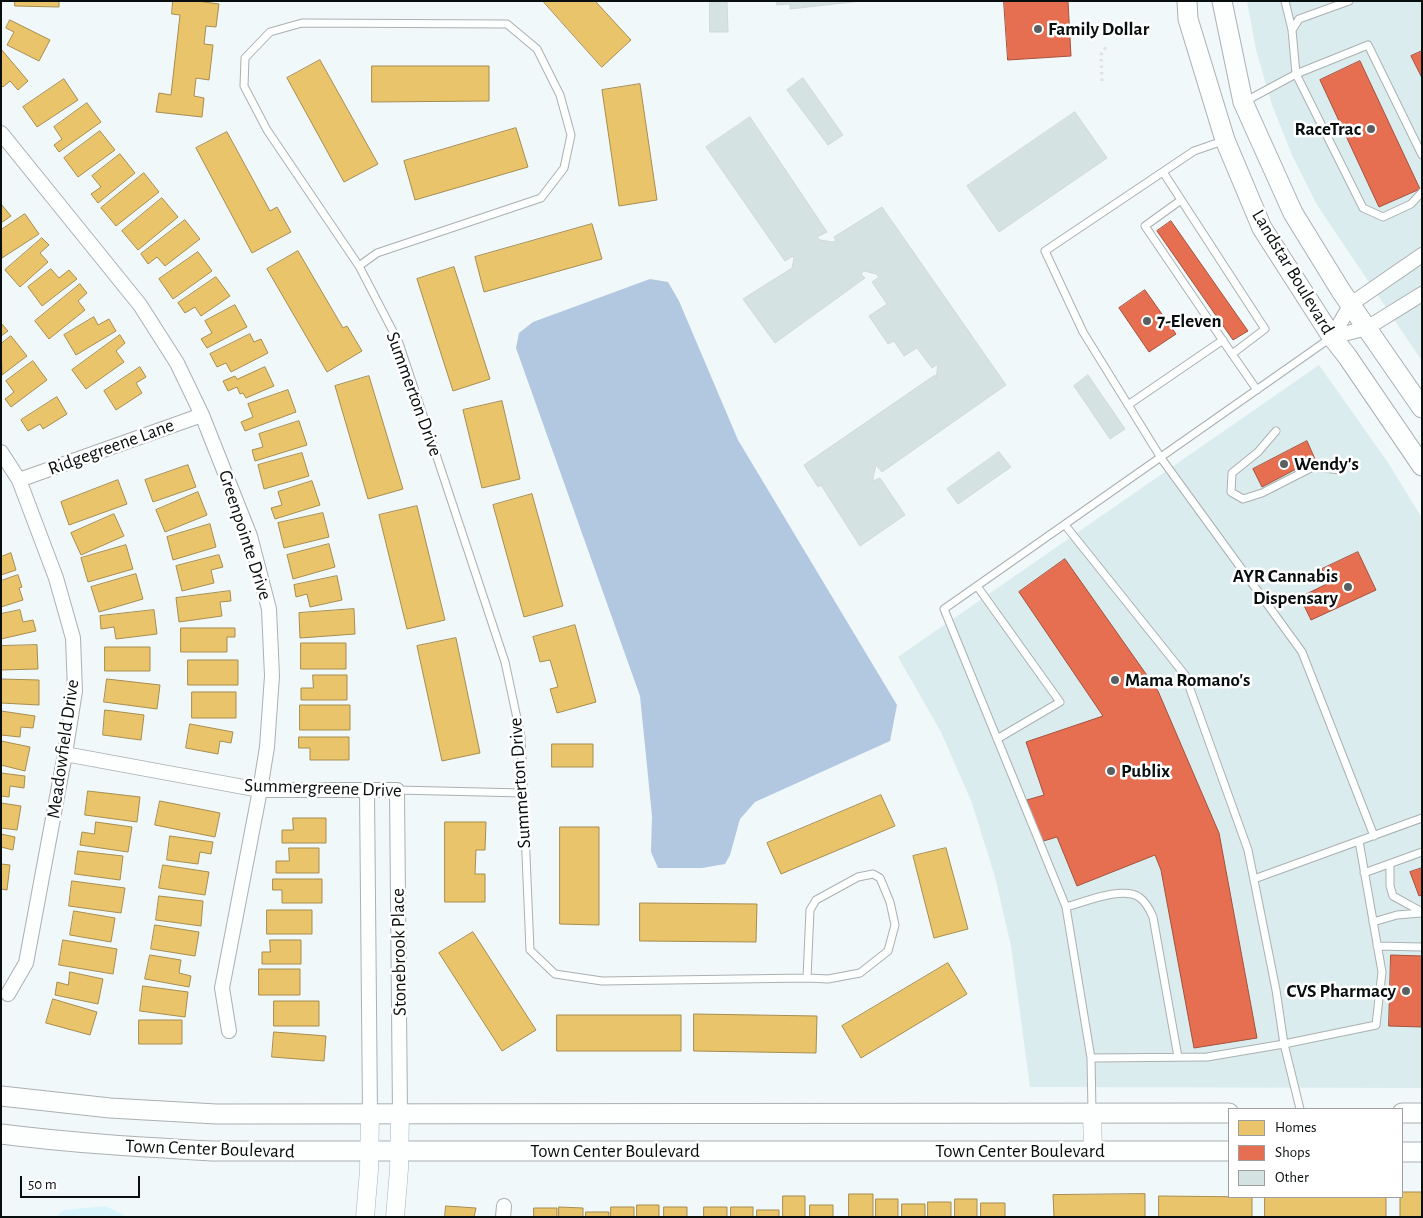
<!DOCTYPE html>
<html>
<head>
<meta charset="utf-8">
<style>
	body { margin:0 }
	#map { position:relative; width:1423px; height:1218px; overflow:hidden; background:#f0f8fa; font-family:"Alegreya Sans",sans-serif }
	canvas { display:block }
	.frame { position:absolute; inset:0; border:2px solid #090e0f; pointer-events:none }
	.legend { position:absolute; left:1228px; top:1108px; width:175px; height:90px; box-sizing:border-box; background:#fff; border:1px solid #9d9f9f; margin:0; padding:6px 9px; list-style:none; font-size:15px; color:#090e0f }
	.legend li { display:flex; align-items:center; gap:10px; height:25px }
	.legend b { width:25px; border:1px solid #9d9f9f }
	.scale { position:absolute; left:20px; top:1176px; width:120px; height:22px; box-sizing:border-box; border:2px solid #090e0f; border-top:0; padding-left:6px; font-size:15px; line-height:18px; white-space:nowrap; color:#090e0f; -webkit-text-stroke:4px #fff; paint-order:stroke }
</style>
</head>
<body>
<div id="map">
<canvas width="1423" height="1218"></canvas>
<div class="frame"></div>
<ul class="legend">
<li><b style="height:14px;background:#e9c46a"></b>Homes</li>
<li><b style="height:14px;background:#e76f51"></b>Shops</li>
<li><b style="height:14px;background:#d4e2e2"></b>Other</li>
</ul>
<div class="scale">50 m</div>
</div>
<script>
const ctx = document.querySelector('canvas').getContext('2d');
ctx.lineJoin = 'round';
function paint(path, color) {
  ctx.fillStyle = color;
  ctx.fill(path, 'evenodd');
}
function stroke(path, color, width, dash) {
  ctx.strokeStyle = color;
  ctx.lineWidth = width;
  ctx.lineCap = dash ? 'butt' : 'round';
  ctx.setLineDash(dash || []);
  ctx.stroke(path);
}
function label(font, color, halo, rows, align = 'center') {
  ctx.font = font + ' "Alegreya Sans",sans-serif';
  ctx.lineWidth = 5;
  ctx.setLineDash([]);
  ctx.textBaseline = 'middle';
  ctx.strokeStyle = halo;
  ctx.fillStyle = color;
  for (const [text, x, y, turn = 0] of rows) {
    ctx.save();
    ctx.translate(x, y);
    ctx.rotate((+turn || 0) * Math.PI / 180);
    ctx.textAlign = isNaN(turn) ? turn : align;
    if (halo) ctx.strokeText(text, 0, 0);
    ctx.fillText(text, 0, 0);
    ctx.restore();
  }
}
const built = new Path2D(`
	M1247 1H1422V361L1317 205 1292 155 1272 105 1256 50Z
	M1319 365 1387 461 1422 518V1088L1030 1087 1011 946 995 877 972 803 941 732 898 657Z`);
const green = new Path2D(`
	M106 1206 127 1217H55L64 1210Z`);
const water = new Path2D(`
	M650 279 668 282 679 301 738 440 897 705 890 741 755 802 740 819 730 855 725 864 702 868H658L651 852 652 816 640 696 516 348 519 333 533 322Z`);
const homes = new Path2D(`
	M15 1H59V7L15 6Z
	M173 1H197L219 4 216 27 206 26 204 44 213 45 209 80 196 78 194 96 204 98 202 117 156 112 159 93 171 95 180 15 172 14Z
	M543 1H595L631 40 602 67Z
	M10 20 50 40 39 61 7 45 14 32 6 28Z
	M1 49 28 81 18 90 10 81 3 87 1 85Z
	M320 60 378 164 344 182 287 78Z
	M372 66H489V101L372 102Z
	M64 79 78 100 37 127 23 107Z
	M640 84 657 200 619 206 602 90Z
	M87 103 101 122 59 152 54 145 62 139 54 127Z
	M516 128 528 167 415 200 404 161Z
	M100 131 115 150 78 177 64 158Z
	M227 132 270 211 277 207 291 232 252 253 196 148Z
	M120 154 135 173 98 203 91 194 101 187 92 176Z
	M144 173 159 192 116 226 101 208Z
	M162 198 178 217 138 250 122 231Z
	M1 204 11 216 1 223Z
	M25 214 39 234 2 258 1 230Z
	M185 220 200 239 165 266 157 257 148 264 141 254Z
	M592 224 602 259 484 292 475 257Z
	M42 238 49 245 40 253 48 262 20 287 5 270Z
	M298 251 343 328 347 326 362 351 327 372 267 269Z
	M198 252 212 271 173 299 159 279Z
	M454 267 490 379 453 391 417 279Z
	M51 269 59 278 69 270 77 279 42 306 28 287Z
	M216 277 230 296 201 316 195 307 185 313 178 303Z
	M80 284 87 293 78 301 85 310 49 339 35 321Z
	M235 305 247 327 207 348 201 339 212 333 205 321Z
	M94 317 98 325 109 319 116 331 76 355 64 335Z
	M1 323 8 331 1 336Z
	M250 334 254 342 261 339 268 353 231 372 226 363 217 367 210 354Z
	M120 335 125 343 116 351 124 362 86 389 72 370Z
	M11 336 27 356 2 375 1 344Z
	M33 361 47 380 11 407 5 399 14 392 6 381Z
	M140 367 146 377 136 383 142 393 116 410 104 391Z
	M265 367 274 386 246 398 243 393 240 394 237 387 228 391 223 381 235 376 237 379Z
	M369 376 403 489 368 499 335 386Z
	M288 390 296 412 245 431 241 422 253 417 248 404Z
	M57 397 67 414 43 429 40 424 28 431 21 420Z
	M502 401 520 479 482 488 463 410Z
	M299 421 307 445 255 461 252 450 263 447 259 434Z
	M302 453 309 476 264 489 258 465Z
	M188 465 196 487 153 502 145 480Z
	M118 480 127 504 69 525 61 502Z
	M312 481 320 505 275 519 271 508 282 505 278 492Z
	M198 492 207 515 165 532 156 510Z
	M532 494 563 606 524 617 493 505Z
	M417 506 445 620 407 629 379 515Z
	M323 513 329 537 284 548 278 523Z
	M114 514 124 536 81 555 71 533Z
	M210 524 216 547 173 560 167 537Z
	M329 544 335 567 293 579 287 555Z
	M126 545 133 569 88 582 81 558Z
	M11 553 16 570 1 575V557Z
	M219 555 223 567 211 570 214 583 182 591 176 566Z
	M136 574 143 599 99 612 91 587Z
	M18 575 22 587 19 588 23 600 1 607V581Z
	M337 576 342 600 310 607 307 594 296 597 294 585Z
	M230 591 231 601 220 602 222 616 179 622 176 598Z
	M354 609 355 634 300 638 299 613Z
	M20 610 23 622 33 620 36 631 1 639V614Z
	M154 610 157 634 116 639 114 627 101 629 100 616Z
	M575 625 596 702 557 713 550 689 558 687 550 660 540 662 533 637Z
	M181 628H235V637H227V652H181Z
	M456 638 480 753 442 761 417 646Z
	M301 643H346V669H301Z
	M37 645 38 669 1 670V646Z
	M105 647H150V671H105Z
	M188 660H238V685H188Z
	M313 675H347V700H301V688H313Z
	M1 679 39 680V705L1 703Z
	M107 679 160 685 157 709 104 702Z
	M192 692H236V718H192Z
	M300 705H350V730H300Z
	M105 710 144 715 141 740 103 735Z
	M1 711 35 716 33 728 21 727 20 737 1 735Z
	M190 724 233 732 231 743 220 741 218 754 186 748Z
	M299 737H349V760H310V748H299Z
	M1 741 30 747 25 771 1 765Z
	M552 744H593V767H552Z
	M1 773 25 776 24 788 10 786 9 797 1 796Z
	M88 791 140 797 137 822 85 815Z
	M881 795 895 826 781 874 767 843Z
	M160 801 220 813 215 837 155 825Z
	M1 803 21 806 17 830 1 828Z
	M293 818H326V843H282V830H293Z
	M96 822 132 827 128 852 80 845 82 832 94 834Z
	M445 822H486L485 850H476L475 874H485V902H445Z
	M560 827H599V925L560 924Z
	M1 834 15 837 13 850 1 847Z
	M170 836 213 842 211 854 200 852 198 864 167 860Z
	M289 848H319V873H276V861H289Z
	M946 848 968 929 934 938 913 856Z
	M78 851 123 856 120 880 75 874Z
	M1 864 10 865 7 890 1 889Z
	M163 865 209 872 205 895 159 888Z
	M273 879H322V903H282V890H273Z
	M72 881 125 888 121 913 69 906Z
	M159 896 203 901 201 926 156 920Z
	M640 903 757 904 756 942 640 941Z
	M267 910H312V934H267Z
	M74 911 115 918 111 942 70 935Z
	M155 925 199 932 195 956 151 949Z
	M473 932 536 1030 502 1051 439 953Z
	M63 940 117 949 113 974 59 965Z
	M270 940H301V964H262V952H270Z
	M150 955 181 960 179 973 191 976 189 987 145 979Z
	M948 963 967 994 861 1058 842 1026Z
	M259 969H300V995H259Z
	M70 972 103 979 98 1004 55 995 57 982 68 985Z
	M143 986 188 992 185 1017 140 1011Z
	M53 999 97 1012 90 1035 46 1023Z
	M274 1001H319V1026H274Z
	M694 1014 817 1016 816 1053 694 1051Z
	M557 1015H681V1051H557Z
	M139 1020H182V1044H139Z
	M274 1032 326 1036 324 1061 272 1057Z
	M1402 1192H1422V1217H1400V1197H1402Z
	M849 1194H873V1217H849Z
	M1145 1194V1217H1054L1053 1195Z
	M783 1196H805V1217H783Z
	M1159 1196 1252 1197V1217H1159Z
	M1265 1197H1386V1217H1265Z
	M876 1199H898V1217H876Z
	M955 1199H977V1217H955Z
	M928 1202H951V1217H928Z
	M981 1203H1005V1217H981Z
	M902 1204H925V1217H902Z
	M637 1205H659V1217H637Z
	M810 1205H833V1217H810Z
	M446 1206 476 1208 474 1217H445Z
	M559 1207 583 1208V1217H559Z
	M611 1207H634V1217H611Z
	M664 1207H687V1217H664Z
	M704 1207H727V1217H704Z
	M731 1207H753V1217H731Z
	M534 1208H557V1217H534Z
	M757 1210H779V1217H757Z
	M586 1212H609V1217H586Z`);
const shops = new Path2D(`
	M1004 1H1068L1071 56 1008 60Z
	M1422 51V78L1411 56Z
	M1360 61 1420 189 1379 207 1320 80Z
	M1171 221 1248 331 1233 340 1157 231Z
	M1145 290 1176 334 1149 352 1119 308Z
	M1307 441 1315 459 1262 487 1253 469Z
	M1358 552 1376 590 1311 620 1300 597 1329 583 1322 569Z
	M1065 559 1158 691 1219 833 1257 1038 1194 1048 1161 870 1155 855 1077 886 1057 837 1040 842 1027 800 1044 795 1026 742 1103 716 1019 592Z
	M1422 868V895L1419 896 1410 872Z
	M1391 955 1422 956V1027L1389 1026Z`);
const building = new Path2D(`
	M710 1H727L728 32H710Z
	M777 1H862L790 9V4L777 5Z
	M803 78 843 135 828 145 787 90Z
	M1075 112 1107 158 999 232 967 186Z
	M750 117 827 232 817 237 820 240 833 242 836 241 834 237 882 207 1006 385 882 472 876 465 873 478V481L880 478 905 515 860 546 821 485 818 487 804 465 935 375 936 380 938 364 932 368 917 348 904 356 894 341 888 344 869 316 887 304 872 282 879 277 876 274 864 271 861 274 865 278 775 343 743 299 792 268 794 258 793 256 785 261 706 147Z
	M1088 375 1125 429 1110 439 1074 386Z
	M999 452 1011 467 958 504 947 489Z`);
const path = new Path2D(`
	M1102 81 1101 55 1107 45`);
const service = new Path2D(`
	M1285 1 1292 30
	M1349 1 1299 19 1292 30 1296 74 1363 208 1383 217 1411 204 1422 192
	M1244 102 1296 74 1368 45 1422 155
	M1223 141 1194 151 1045 251 1083 332 1161 458 1302 652 1374 836
	M1163 172 1265 329 1232 354 1257 390
	M1181 200 1145 226 1232 354
	M359 266 267 130 244 86 245 58 270 32 302 23 507 24 537 49 560 95 571 135 564 168 541 198 377 253 359 266 399 343 505 662 521 737 530 950 555 974 602 981 807 978 810 910 816 900 858 877 873 874 880 878 890 902 895 925 888 951 860 973 828 979 807 978
	M1128 405 1223 340
	M1276 431 1258 452 1232 473 1231 492 1243 499 1262 493 1313 467 1341 470
	M1065 525 1185 675 1248 850 1276 990 1284 1044 1300 1109
	M977 586 1060 702 997 739
	M397 790 524 793
	M1390 864V886L1393 896 1422 912
	M1364 873 1422 852
	M1254 879 1422 818
	M1066 907C1085 902 1122 886 1139 897 1146 902 1150 910 1153 917L1178 1057
	M1373 922 1397 915 1421 913
	M1377 946 1422 947
	M1091 1058 1207 1057 1284 1044 1376 1025 1382 972 1359 841
	M1092 1112 1091 1058 1066 907 944 609 1332 337`);
const minor = new Path2D(`
	M1 133 140 305 177 363 202 415 250 536 269 609 272 676 267 747 260 790 222 988 229 1031
	M1332 337 1351 304 1422 255
	M1332 337 1367 328 1422 294
	M1 452 19 480 56 578 73 638 75 691 65 754 26 963 8 994
	M19 480 202 415
	M65 754 260 790H397L400 1114
	M367 790 370 1114
	M503 1217 504 1206`);
const tertiary = new Path2D(`
	M1092 1113 1093 1151
	M365 1217 369 1170 370 1114
	M395 1217 399 1169 400 1114`);
const secondary = new Path2D(`
	M1187 1 1188 19 1225 140 1262 228 1332 337 1347 356 1422 466
	M1222 1 1243 102 1293 213 1341 291 1422 408
	M1 1096 110 1108 216 1114 1229 1113
	M1402 1113H1422
	M1 1134C71 1143 141 1147 212 1151H1229
	M1402 1152H1422`);
const markers = [
	[1038,29,5,"#5a6061"],
	[1371,129,5,"#5a6061"],
	[1147,321,5,"#5a6061"],
	[1284,464,5,"#5a6061"],
	[1348,587,5,"#5a6061"],
	[1115,680,5,"#5a6061"],
	[1111,771,5,"#5a6061"],
	[1406,991,5,"#5a6061"]
];
const poiNames = [
	["Family Dollar",1048,29],
	["RaceTrac",1361,129,"right"],
	["7-Eleven",1157,321],
	["Wendy's",1294,464],
	["AYR Cannabis",1338,576,"right"],
	["Dispensary",1338,598,"right"],
	["Mama Romano's",1125,680],
	["Publix",1121,771],
	["CVS Pharmacy",1396,991,"right"]
];
const streetNames = [
	["Landstar Boulevard",1293,272,59],
	["Summerton Drive",414,394,70],
	["Ridgegreene Lane",111,447,-20],
	["Greenpointe Drive",245,535,72],
	["Meadowfield Drive",63,749,-82],
	["Summerton Drive",520,783,-94],
	["Summergreene Drive",323,788,2],
	["Stonebrook Place",399,952,-91],
	["Town Center Boulevard",210,1149,2],
	["Town Center Boulevard",615,1151],
	["Town Center Boulevard",1020,1151]
];
paint(built, '#dbecef');
paint(green, '#d9f5fb');
paint(water, '#b2c8e1');
paint(homes, '#e9c46a');
stroke(homes, '#a68d4f', 1);
paint(shops, '#e76f51');
stroke(shops, '#a4523d', 1);
paint(building, '#d4e2e2');
stroke(building, '#d2d8d8', 1);
stroke(service, '#abb0b1', 9);
stroke(minor, '#abb0b1', 16);
stroke(tertiary, '#abb0b1', 19);
stroke(secondary, '#abb0b1', 21);
stroke(path, '#dee0e1', 3, [2.5, 4]);
stroke(service, '#fdfefe', 7);
stroke(minor, '#fdfefe', 14);
stroke(tertiary, '#fdfefe', 18);
stroke(secondary, '#fdfefe', 19);
for (const [x, y, r, color] of markers) {
  const dot = new Path2D();
  dot.arc(x, y, r, 0, 2 * Math.PI);
  ctx.fillStyle = color;
  ctx.fill(dot);
  stroke(dot, '#fff', 2);
}
label('bold 19px', '#090e0f', '#fff', poiNames, 'left');
label('19px', '#090e0f', '#fff', streetNames);
</script>
</body>
</html>
